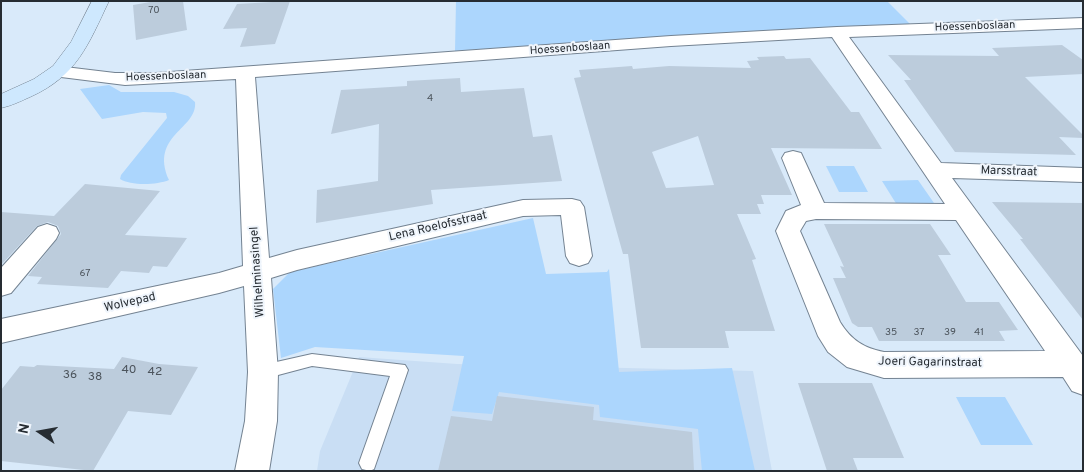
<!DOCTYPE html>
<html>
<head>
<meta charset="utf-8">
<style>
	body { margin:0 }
	#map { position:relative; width:1084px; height:472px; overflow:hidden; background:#d9eafa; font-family:Overpass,sans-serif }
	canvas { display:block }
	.frame { position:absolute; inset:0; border:2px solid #262c32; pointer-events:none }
	.north { position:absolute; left:15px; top:407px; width:50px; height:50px; -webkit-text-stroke:4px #eff5fc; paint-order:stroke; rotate:282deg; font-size:14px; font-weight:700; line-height:20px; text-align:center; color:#262c32 }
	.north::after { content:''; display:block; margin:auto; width:18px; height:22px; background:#262c32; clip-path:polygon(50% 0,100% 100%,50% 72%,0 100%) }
</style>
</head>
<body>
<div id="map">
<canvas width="1084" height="472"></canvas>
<div class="frame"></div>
<div class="north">N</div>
</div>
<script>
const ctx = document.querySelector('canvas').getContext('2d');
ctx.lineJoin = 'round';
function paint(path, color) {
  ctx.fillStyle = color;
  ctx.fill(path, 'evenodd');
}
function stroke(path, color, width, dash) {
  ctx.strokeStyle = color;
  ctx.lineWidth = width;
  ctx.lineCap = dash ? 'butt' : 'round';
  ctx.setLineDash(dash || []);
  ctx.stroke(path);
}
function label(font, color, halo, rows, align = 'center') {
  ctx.font = font + ' Overpass,sans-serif';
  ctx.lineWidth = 4;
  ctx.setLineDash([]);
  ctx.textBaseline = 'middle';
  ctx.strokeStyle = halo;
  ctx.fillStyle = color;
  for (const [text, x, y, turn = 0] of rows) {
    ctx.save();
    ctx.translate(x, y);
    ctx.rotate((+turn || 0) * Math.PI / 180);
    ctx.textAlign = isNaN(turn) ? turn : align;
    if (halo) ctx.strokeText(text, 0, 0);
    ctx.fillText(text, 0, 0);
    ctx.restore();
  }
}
const built = new Path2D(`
	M359 357 457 364 753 371 772 471H317L320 451Z`);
const green = new Path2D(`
	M456 1H887L910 24 633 39 455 51Z
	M109 85 121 92H174L188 96 195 102C198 129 149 135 169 180 157 185 131 186 120 179L121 175 167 118 166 113 143 112 102 119 80 89Z
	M826 166H854L868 192H839Z
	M918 180 934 203 897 205 882 181Z
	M533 218 546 274 607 272 609 269 619 372 732 368 755 471H702L698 429 600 417 599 405 499 392 492 414 452 411 464 356 315 347 281 358 273 289 290 272Z
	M956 397H1005L1033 445H981Z`);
const building = new Path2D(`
	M156 1H183L187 30 136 40 133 5Z
	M290 1 275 44 240 47 247 28 223 29 237 4Z
	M1062 45 1083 60V74L1025 77 1083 135V138L1059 137 1076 155 955 152 904 80H911L888 55 999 56 992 48Z
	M784 56 786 59 810 58 851 112H859L882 149 771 148 792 195H761L764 204H757L761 214H737L756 259 752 260 775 331H725L729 348H641L628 254H623L574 78 581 77 579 70 632 66 633 69 669 66 751 68 747 61 759 60 757 57ZM698 136 714 185 666 188 652 152Z
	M460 78 461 92 524 88 533 137 552 135 562 181 431 190 433 204 316 223 317 190 378 181 379 124 331 134 341 90 407 86V81Z
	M85 184 160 191 125 235 187 238 167 267 153 266 149 273 121 271 108 288 37 284 42 277 28 276 61 234 58 226 48 222 37 226 1 265V212L54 216Z
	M992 202 1083 203V320L1020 239H1023Z
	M824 224H930L951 255H938L966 302H999L1018 330 999 331 1005 341H879L872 327H858L852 323 833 278H846L840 266 844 267Z
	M122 357 159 364 198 367 171 415 128 411 93 471 1 461V390L20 366 34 367 37 365 114 369Z
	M798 383H872L904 458H853L858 471H827Z
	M497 396 594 407 593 420 692 432 694 471H438L451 416 492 421Z`);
const lane = new Path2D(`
	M312 354 405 365 408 370 374 469 370 471 362 469 359 463 390 376 312 366 263 379 258 377 255 372 258 367 263 365Z`);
const street = new Path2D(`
	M1083 18V28L849 37 941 163 1083 168V182L952 178 1083 356V395L1072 391 1063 377 884 378 847 367 828 352 818 336 776 231 786 211 801 205 782 158 785 153 793 151 801 153 824 203 945 204 832 37 671 46 255 77 269 258 297 250 523 200 572 199 580 201 584 207 592 256 588 263 579 266 570 263 566 256 561 215 523 216 297 270 271 278 278 372 277 421 269 471H235L245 421 248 372 244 286 219 293 1 343V319L219 273 243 266 236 79 125 85 53 76 50 72 53 68 65 67 115 73H156L671 36 837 27ZM816 219 956 220 1045 351 884 352C864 348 851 340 840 322L800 231 806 221Z
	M47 224 56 227 59 233 56 239 11 293 1 296V268L38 227Z`);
const secondary = new Path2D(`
	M92 1H109C88 45 77 76 30 97 21 101 11 106 1 108V94L34 79 53 66 71 42Z`);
const numberNames = [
	["70",154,11],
	["4",430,99],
	["67",85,274],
	["35",891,333],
	["37",919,333],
	["39",950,333],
	["41",979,333]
];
const farStreetnames = [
	["Hoessenboslaan",975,27,-2],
	["Hoessenboslaan",570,49,-4],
	["Hoessenboslaan",166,77,-2]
];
const streetNames = [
	["Marsstraat",1009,172,2],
	["Lena Roelofsstraat",438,227,-13],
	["Wilhelminasingel",258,272,-94],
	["Wolvepad",130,303,-13],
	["Joeri Gagarinstraat",930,363,1]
];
const nearNumbernames = [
	["40",129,371],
	["42",155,373],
	["36",70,376],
	["38",95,378]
];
paint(built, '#c9def4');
paint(green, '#acd6fd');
paint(building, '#bcccdc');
stroke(lane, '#748392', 2);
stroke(street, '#748392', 2);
stroke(secondary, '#748392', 1);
paint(lane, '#fff');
paint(street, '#fff');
paint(secondary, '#cee8fe');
label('10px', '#4c545c', null, numberNames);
label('11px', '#262c32', '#eff5fc', farStreetnames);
label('12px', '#262c32', '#eff5fc', streetNames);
label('12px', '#4c545c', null, nearNumbernames);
</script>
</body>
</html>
